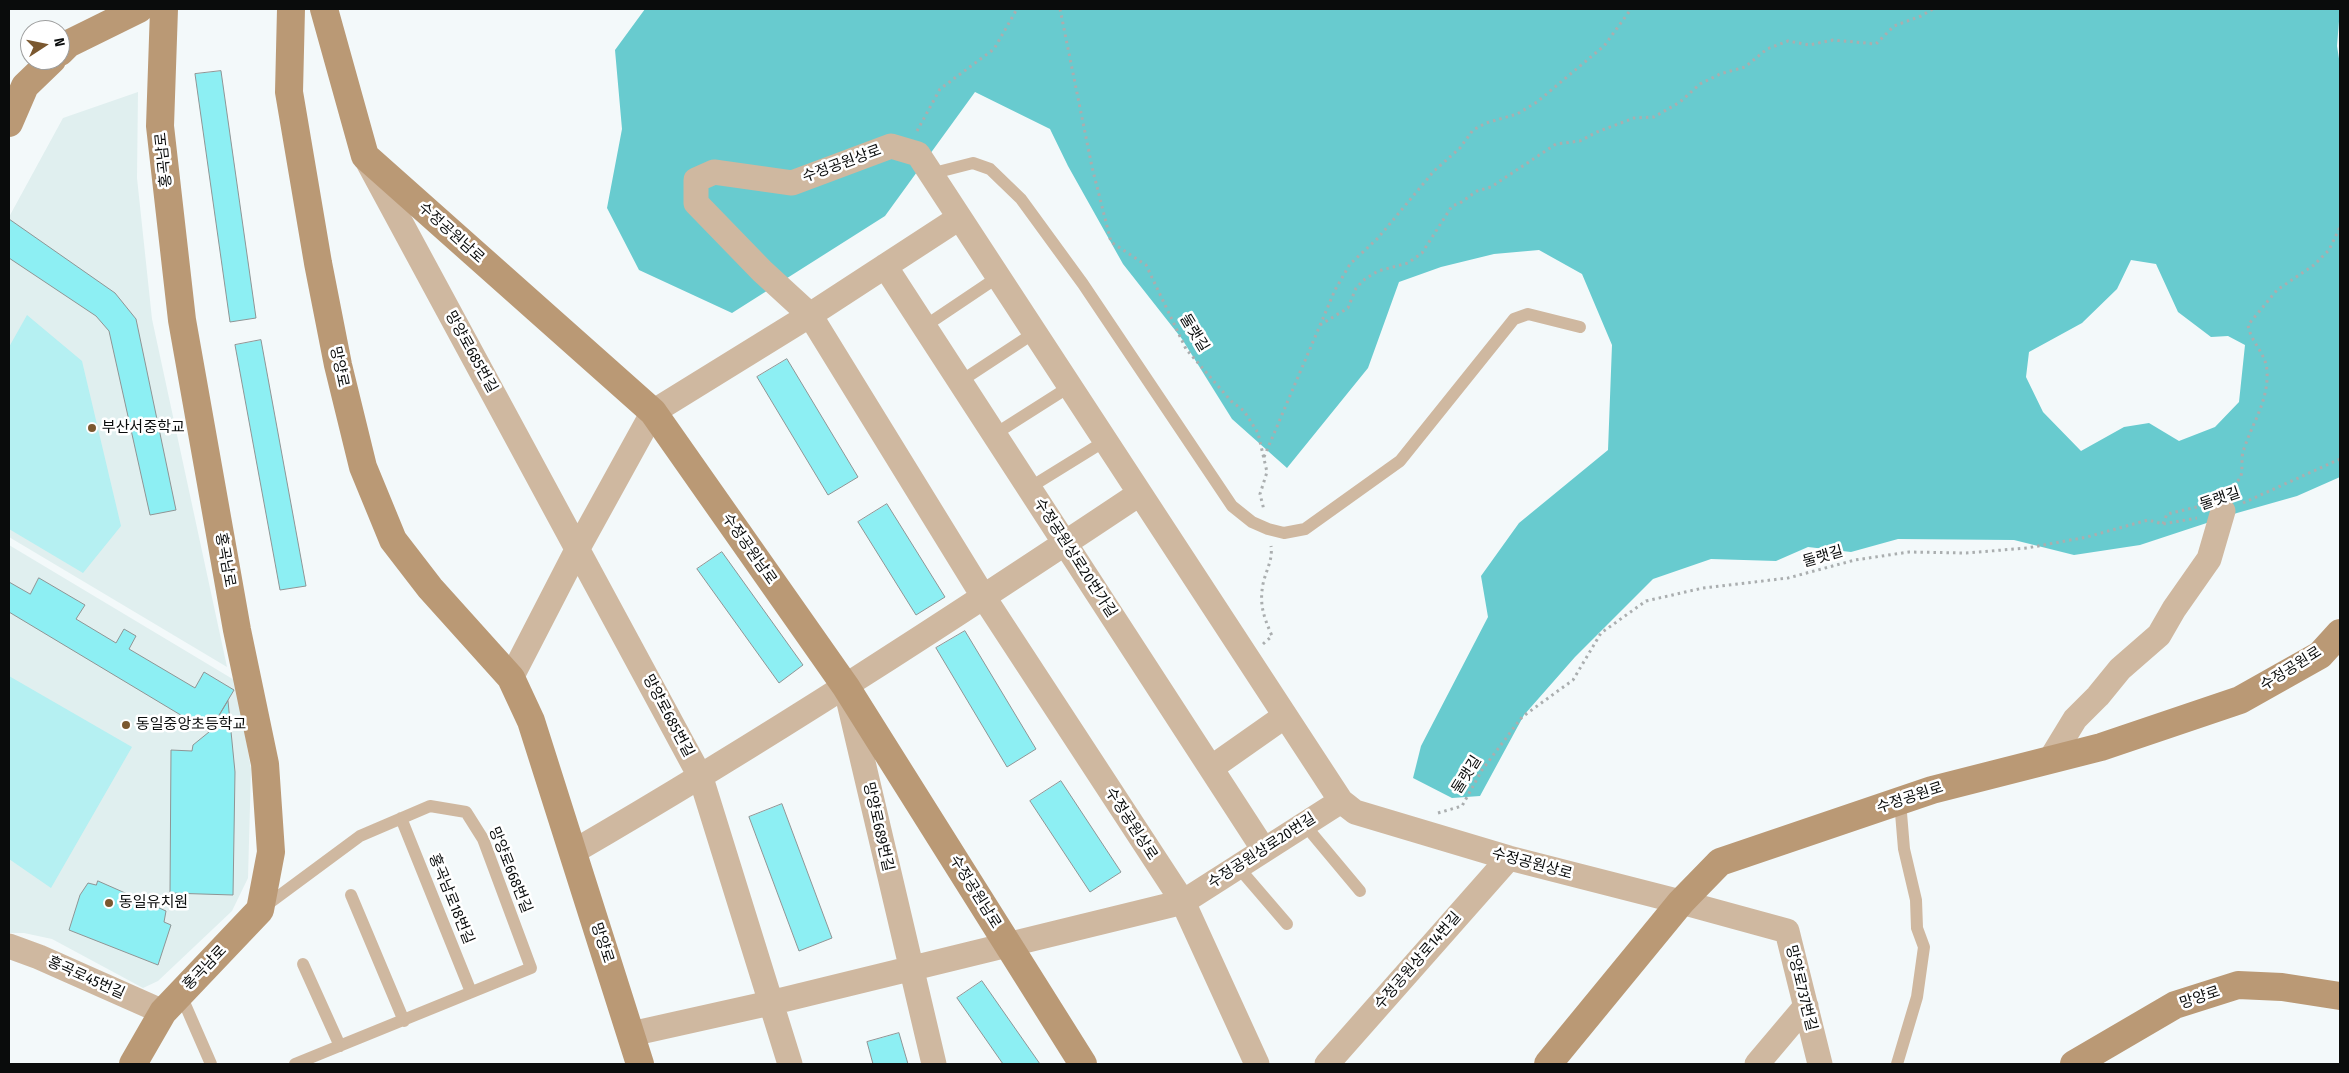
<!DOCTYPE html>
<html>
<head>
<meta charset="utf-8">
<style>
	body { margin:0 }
	#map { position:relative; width:2349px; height:1073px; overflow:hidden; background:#f3f9fa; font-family:"Fira Sans Condensed",sans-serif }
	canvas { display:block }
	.frame { position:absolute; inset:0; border:10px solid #0a0c0c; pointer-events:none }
	.north { position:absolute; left:20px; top:20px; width:50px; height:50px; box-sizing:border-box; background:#fff; border:1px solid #9d9e9e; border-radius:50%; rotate:79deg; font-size:14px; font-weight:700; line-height:20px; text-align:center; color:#0a0c0c }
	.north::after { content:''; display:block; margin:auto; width:18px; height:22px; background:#7b5830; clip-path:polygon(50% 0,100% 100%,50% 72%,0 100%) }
</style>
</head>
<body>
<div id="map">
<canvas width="2349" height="1073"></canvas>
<div class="frame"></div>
<div class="north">N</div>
</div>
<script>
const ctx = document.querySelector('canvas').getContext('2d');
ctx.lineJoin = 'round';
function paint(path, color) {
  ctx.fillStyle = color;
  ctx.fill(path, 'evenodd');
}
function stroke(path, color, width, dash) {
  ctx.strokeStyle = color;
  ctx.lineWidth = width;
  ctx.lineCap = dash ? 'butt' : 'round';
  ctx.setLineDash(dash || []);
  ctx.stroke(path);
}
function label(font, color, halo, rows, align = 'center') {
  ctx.font = font + ' "Fira Sans Condensed","Noto Sans KR",sans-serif';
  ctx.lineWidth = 5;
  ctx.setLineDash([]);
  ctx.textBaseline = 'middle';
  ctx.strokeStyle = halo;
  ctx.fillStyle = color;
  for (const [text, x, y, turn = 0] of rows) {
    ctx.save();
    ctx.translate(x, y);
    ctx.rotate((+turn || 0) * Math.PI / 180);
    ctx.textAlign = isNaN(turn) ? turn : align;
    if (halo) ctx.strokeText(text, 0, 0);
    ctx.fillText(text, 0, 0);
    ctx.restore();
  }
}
const built = new Path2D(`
	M138 92 137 178 152 319 227 667 9 537V217L63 118Z
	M9 545 236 681 251 769 248 878 232 911 158 981 143 988 52 939 24 933H9Z`);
const green = new Path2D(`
	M27 315 82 361 121 526 83 573 9 529V347Z
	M9 676 132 747 51 888 9 859Z`);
const forest = new Path2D(`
	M645 9H2340L2337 46 2340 65V477L2297 496 2237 513 2140 545 2074 555 2014 540 1898 539 1851 552 1808 547 1776 561 1711 559 1653 579 1575 657 1524 715 1480 796 1452 798 1413 778 1421 746 1488 617 1481 576 1519 523 1608 450 1612 345 1582 274 1539 250 1494 254 1441 267 1399 282 1368 368 1287 468 1232 419 1182 339 1123 264 1068 166 1050 129 975 92 885 216 732 313 639 270 607 208 622 129 615 50ZM2131 260 2156 264 2178 312 2211 337 2228 336 2245 345 2239 402 2215 427 2179 441 2149 423 2124 427 2081 451 2043 412 2026 377 2029 352 2082 323 2117 289Z`);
const building = new Path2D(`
	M221 71 256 318 230 322 195 74Z
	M9 219 115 293 136 319 176 510 150 515 109 331 96 316 9 258Z
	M261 340 306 586 280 590 235 345Z
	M787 359 858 477 828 495 757 377Z
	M887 504 945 597 916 615 858 522Z
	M722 552 803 665 779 683 697 569Z
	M39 578 85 605 76 619 116 643 124 629 136 636 129 649 195 688 204 672 234 690 209 732 9 612V582L30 594Z
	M965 631 1036 749 1007 767 936 648Z
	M228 701 235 772 233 895 170 893 171 750 192 751 193 745 209 732Z
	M1061 781 1121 872 1090 892 1030 801Z
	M782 804 832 938 799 951 749 817Z
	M98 881 166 911 164 922 171 925 158 965 69 930 80 895 88 883 96 885Z
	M982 981 1040 1064H1003L957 998Z
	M899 1033 908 1064H873L867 1042Z`);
const path = new Path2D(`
	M1060 9 1092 167 1111 242 1146 265 1186 349 1231 401 1244 411 1258 433 1267 472 1260 494 1264 510
	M917 131 940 89 994 49 1017 9
	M1320 325 1348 308 1356 288 1365 279 1378 271 1408 263 1422 253 1452 206 1460 203 1477 191 1491 187 1556 144 1580 141 1597 132 1634 118 1654 117 1680 102 1700 84 1720 74 1745 67 1767 49 1788 41 1809 45 1833 40 1876 44 1894 26 1921 16 1933 9
	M1264 457 1335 290 1350 264 1378 238 1434 171 1460 148 1473 130 1486 123 1517 114 1537 102 1604 46 1631 9
	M2228 490C2232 486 2239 481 2241 476 2243 468 2241 460 2243 452 2251 425 2269 401 2267 371 2266 353 2251 343 2248 325L2277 290 2314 265 2329 250 2340 227
	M2243 503 2340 459
	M2163 524 2167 514 2201 506
	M1263 644 1272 636C1264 617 1259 605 1263 584 1266 570 1273 560 1271 546
	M1438 813 1462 806 1482 770 1522 717 1573 680 1601 633 1646 601 1703 588 1788 578 1855 560 1909 552 1966 553 2027 548 2087 537 2148 520 2163 524 2197 518`);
const lane = new Path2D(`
	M930 174 973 163 990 169 1021 199 1083 284 1232 506 1252 522 1268 529 1284 533 1305 529 1400 461 1514 319 1528 314 1580 327
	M925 326 998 277
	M961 381 1034 333
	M995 434 1069 387
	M1029 488 1105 441
	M401 818 471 992
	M1304 824 1360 891
	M1238 867 1287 924
	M351 895 404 1021
	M264 907 360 836 430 806 466 812 483 839 531 968 295 1064
	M303 964 340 1046
	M180 993 211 1064
	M1897 1064 1917 997 1924 947 1917 928 1916 900 1904 849 1900 801`);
const street = new Path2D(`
	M368 162 701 778 790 1064
	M885 266 1264 850
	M511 678 578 548 653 412 810 315 959 218
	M847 694 934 1064
	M2050 760 2075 719 2098 696 2120 669 2159 635 2174 609 2209 559 2223 511
	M1211 768 1285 716
	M573 852C766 740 953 618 1139 494
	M9 946 39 957 163 1012
	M631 1034 770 1003 1183 902 1341 801
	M1257 1064 1183 902 983 596 810 315 762 271 696 203V180L714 172 792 183 891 146 918 154 1341 801 1355 812 1509 858 1681 902 1787 931 1820 1064
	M1327 1064 1509 858
	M1757 1064 1806 1006`);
const secondary = new Path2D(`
	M291 9 289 92 318 263 338 365 363 467 393 540 430 588 511 678 531 721 640 1064
	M324 9 365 156 653 412 846 687 1083 1064
	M60 52 68 44 139 9
	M9 123 25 86 52 60
	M133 1064 163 1012 260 910 271 852 265 764 237 630 182 320 160 126 164 9
	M1548 1064 1681 902 1720 862 1932 790 2101 747 2240 700 2320 655 2340 633
	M2074 1064 2175 1005 2238 985 2282 987 2340 996`);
const markers = [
	[92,428,5,"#7b5830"],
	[126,725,5,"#7b5830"],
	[109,903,5,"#7b5830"]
];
const streetNames = [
	["홍곡남로",164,160,-96],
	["수정공원상로",842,164,-20],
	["수정공원남로",451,233,42],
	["둘랫길",1194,333,59],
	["망양로685번길",471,352,61],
	["망양로",339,367,78],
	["둘랫길",2220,499,-19],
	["수정공원남로",749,549,55],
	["둘랫길",1823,557,-16],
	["수정공원상로20번가길",1075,558,57],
	["홍곡남로",225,560,80],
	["수정공원로",2291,669,-32],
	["망양로685번길",668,716,62],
	["둘랫길",1467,775,-58],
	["수정공원로",1910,798,-18],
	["수정공원상로",1131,824,57],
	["망양로689번길",878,827,77],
	["수정공원상로20번길",1262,851,-33],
	["수정공원상로",1532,864,15],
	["망양로668번길",510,870,68],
	["수정공원남로",975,892,58],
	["홍곡남로18번길",451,899,68],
	["망양로",602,943,72],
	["수정공원상로14번길",1418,961,-49],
	["홍곡남로",205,968,-46],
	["홍곡로45번길",86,978,24],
	["망양로737번길",1801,988,76],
	["망양로",2200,998,-18]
];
const poiNames = [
	["부산서중학교",102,428],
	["동일중앙초등학교",136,725],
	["동일유치원",119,903]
];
paint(built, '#e0efef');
paint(green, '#b5f0f2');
paint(forest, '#68cbcf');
paint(building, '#8deff3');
stroke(building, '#8f9595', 1);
stroke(path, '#aaaeaf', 3, [2.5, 4]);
stroke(lane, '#cfb8a0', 12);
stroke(street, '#cfb8a0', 25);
stroke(secondary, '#ba9975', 28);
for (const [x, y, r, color] of markers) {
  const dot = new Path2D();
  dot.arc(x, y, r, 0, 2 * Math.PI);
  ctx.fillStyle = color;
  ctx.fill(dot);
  stroke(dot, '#fff', 2);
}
label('15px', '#0a0c0c', '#fff', streetNames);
label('15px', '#0a0c0c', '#fff', poiNames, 'left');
</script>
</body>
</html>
